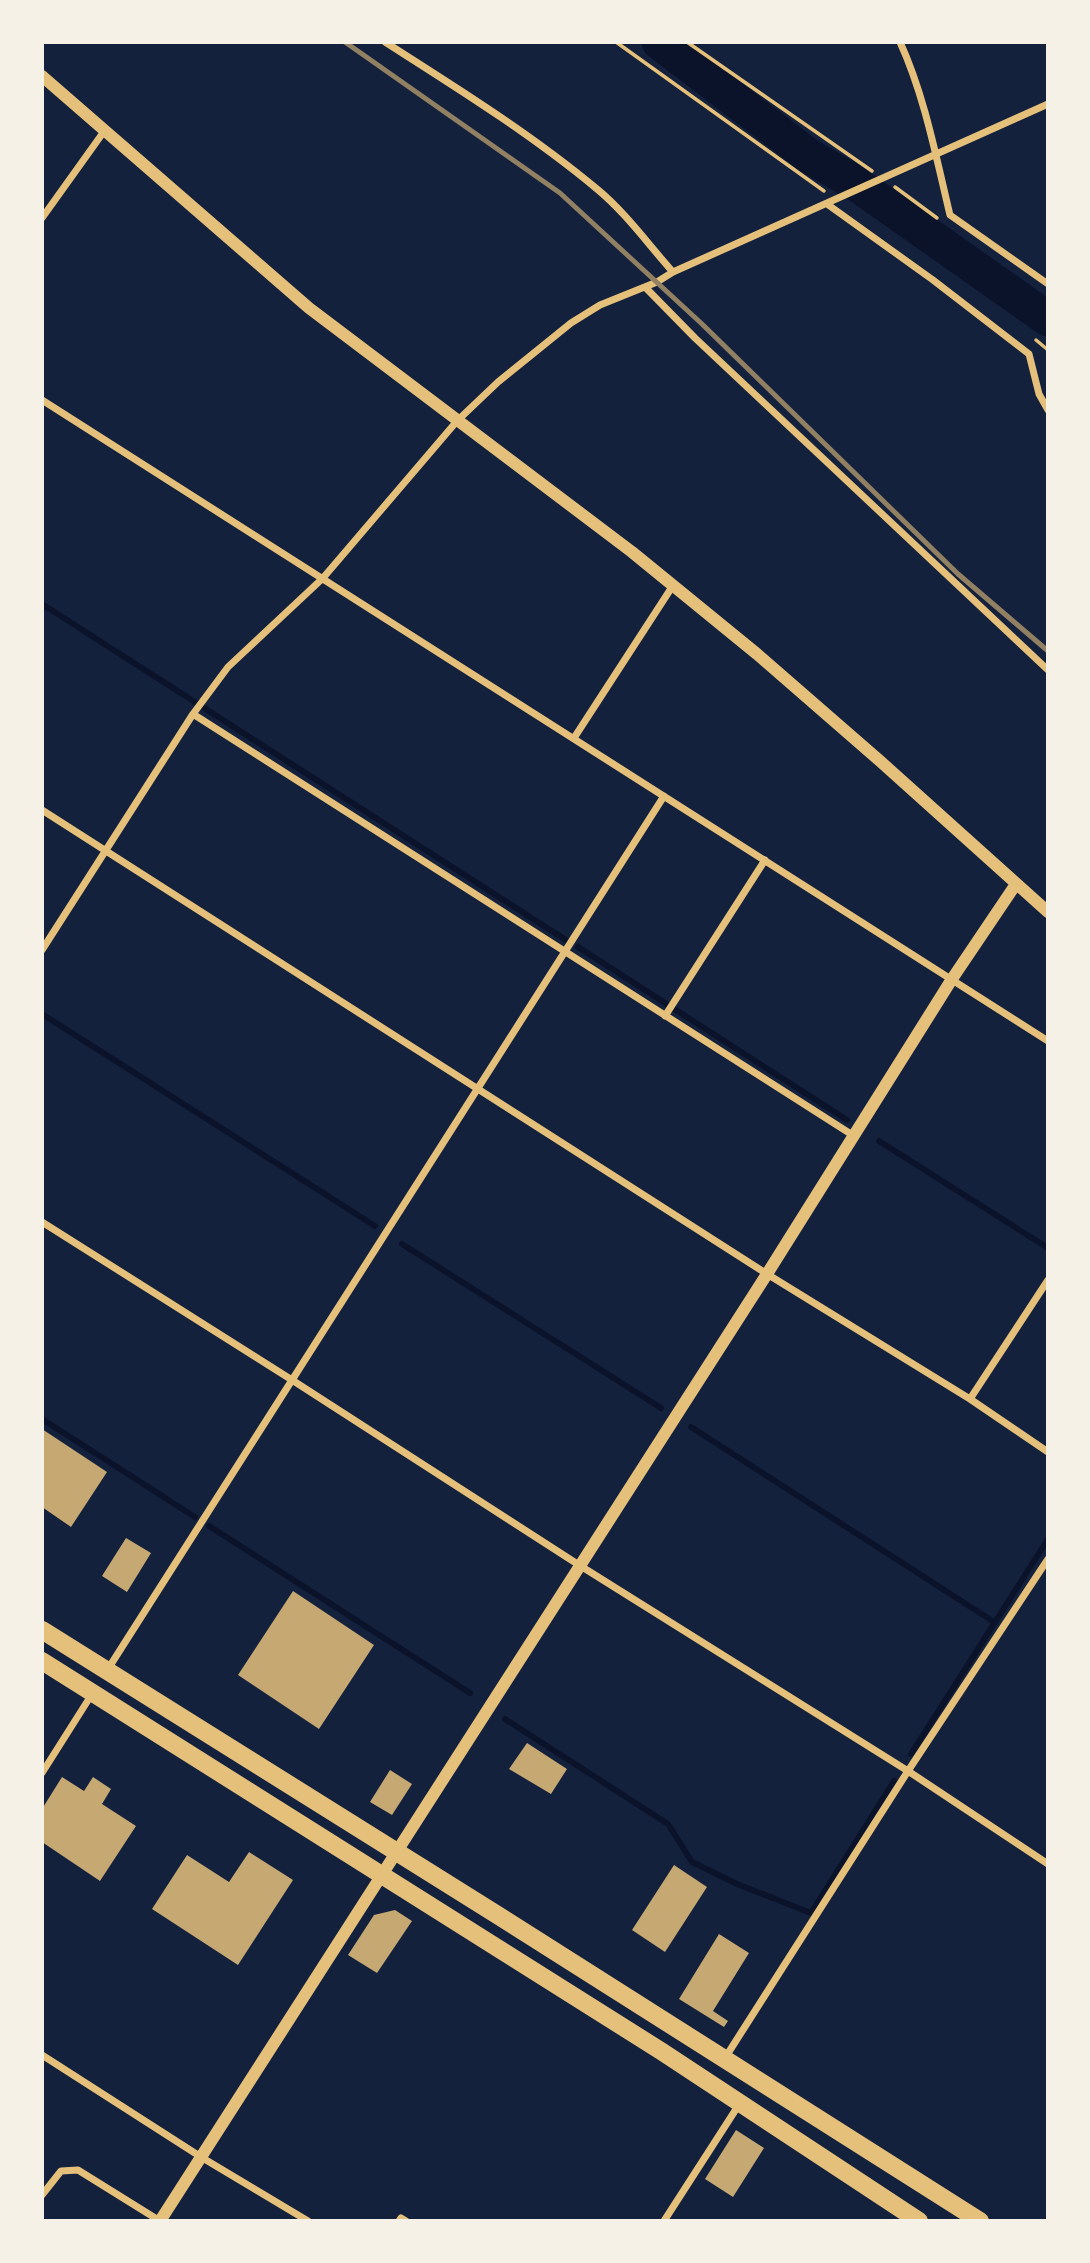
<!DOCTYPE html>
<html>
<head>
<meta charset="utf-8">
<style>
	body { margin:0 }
	#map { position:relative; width:1090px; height:2263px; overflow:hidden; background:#14213d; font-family:Montserrat,sans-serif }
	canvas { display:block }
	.frame { position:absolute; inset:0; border:44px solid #f6f1e7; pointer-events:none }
</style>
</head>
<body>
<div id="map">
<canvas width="1090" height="2263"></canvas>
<div class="frame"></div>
</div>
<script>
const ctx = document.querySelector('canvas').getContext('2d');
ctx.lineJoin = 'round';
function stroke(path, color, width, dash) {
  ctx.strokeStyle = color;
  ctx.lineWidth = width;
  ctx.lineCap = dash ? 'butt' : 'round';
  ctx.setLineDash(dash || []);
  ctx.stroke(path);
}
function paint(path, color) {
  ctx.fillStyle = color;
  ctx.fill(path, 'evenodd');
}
const stream = new Path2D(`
	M42 604 566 940
	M578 947 847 1120
	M42 1014 375 1226
	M879 1141 1048 1248
	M402 1244 661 1408
	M42 1419 195 1517
	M691 1427 994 1622
	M209 1526 470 1693
	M505 1719 668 1824 692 1862 737 1884 811 1913 894 1781
	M911 1754 1048 1539`);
const river = new Path2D(`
	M659 42 809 156 852 181 1048 319`);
const building = new Path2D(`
	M42 1429 107 1472 71 1527 42 1507Z
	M126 1538 151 1553 127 1592 102 1576Z
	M293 1591 374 1645 319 1729 238 1675Z
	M527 1743 567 1769 551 1794 509 1769Z
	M390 1770 412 1784 392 1815 370 1802Z
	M62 1777 84 1791 93 1777 111 1789 102 1804 136 1826 100 1881 42 1842V1809Z
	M249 1852 293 1880 238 1965 152 1909 187 1855 229 1882Z
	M674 1865 707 1887 665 1952 632 1930Z
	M395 1910 412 1921 377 1973 348 1955 374 1915Z
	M719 1934 749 1953 713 2011 728 2021 724 2027 679 1999Z
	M736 2130 764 2148 733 2197 705 2179Z`);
const path = new Path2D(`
	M616 42 824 191
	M687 42 872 171
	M895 187 937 218
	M1036 340 1048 350`);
const minor = new Path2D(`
	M385 42C457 88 531 134 597 189 625 212 648 244 673 272
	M900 42C925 97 936 157 950 215L1048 284
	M827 204 933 280 1029 354 1039 394 1048 410
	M42 218 105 130
	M645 287 695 338 1048 670
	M42 400 1048 1041
	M193 714 854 1136
	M574 738 672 587
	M42 810 767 1274 970 1399 1048 1452
	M42 950 193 714 228 667 323 578 457 421 498 382 571 323 600 305 657 282 673 272 1048 104
	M665 1016 765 860
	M42 1222 292 1380 579 1565 908 1771 1048 1864
	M970 1399 1048 1280
	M108 1669 664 796
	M42 1773 92 1694
	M42 2055 201 2157 308 2221
	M725 2058 908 1771 1048 1559
	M42 2195 61 2171 78 2170 160 2221
	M399 2221 401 2218 406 2221
	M664 2221 740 2103`);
const tertiary = new Path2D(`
	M42 76 309 308 632 552 757 654 880 761 1048 912
	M160 2221 767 1274 952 979 1016 884`);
const trunk = new Path2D(`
	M42 1630 499 1916 980 2221
	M42 1661 661 2051 919 2221`);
const rail = new Path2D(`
	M345 42 560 193 702 324 958 574 1048 651`);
stroke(stream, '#0b132b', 6);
stroke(river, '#0b132b', 35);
paint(building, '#c6a872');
stroke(path, '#e5c07b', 3.5);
stroke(minor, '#e5c07b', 7);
stroke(tertiary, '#e5c07b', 12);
stroke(trunk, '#e5c07b', 18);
stroke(rail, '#918062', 5);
</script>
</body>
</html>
